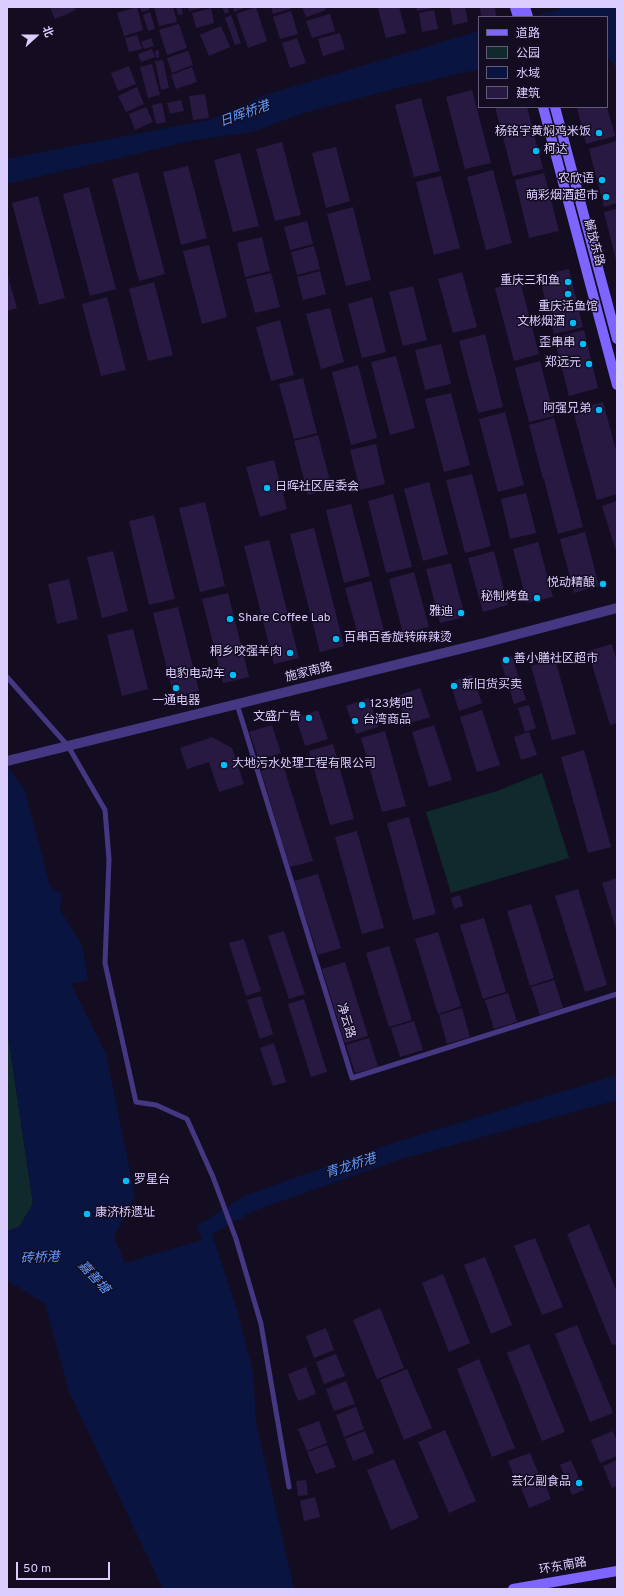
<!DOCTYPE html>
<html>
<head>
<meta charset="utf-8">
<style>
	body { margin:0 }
	#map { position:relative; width:624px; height:1596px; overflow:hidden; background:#140d22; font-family:Overpass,"Noto Sans SC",sans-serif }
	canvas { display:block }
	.frame { position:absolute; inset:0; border:8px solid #dbceff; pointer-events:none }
	.legend { position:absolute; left:478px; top:16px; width:130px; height:92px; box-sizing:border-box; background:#140d22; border:1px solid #645a7a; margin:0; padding:5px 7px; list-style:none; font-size:12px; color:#dbceff }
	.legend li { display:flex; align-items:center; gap:8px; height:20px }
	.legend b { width:20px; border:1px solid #645a7a }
	.north { position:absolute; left:16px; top:16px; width:40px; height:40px; -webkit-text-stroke:3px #140d22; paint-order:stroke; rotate:69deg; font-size:11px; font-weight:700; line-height:16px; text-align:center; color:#dbceff }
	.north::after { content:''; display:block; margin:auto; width:14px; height:18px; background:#dbceff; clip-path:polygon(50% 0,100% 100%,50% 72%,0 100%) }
	.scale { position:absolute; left:16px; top:1562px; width:94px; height:18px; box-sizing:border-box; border:2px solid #dbceff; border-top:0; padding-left:5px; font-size:12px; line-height:14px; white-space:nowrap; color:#dbceff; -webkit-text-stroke:3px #140d22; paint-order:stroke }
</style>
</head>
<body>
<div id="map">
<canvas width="624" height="1596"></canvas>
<div class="frame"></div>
<ul class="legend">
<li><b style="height:5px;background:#7f65ff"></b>道路</li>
<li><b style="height:11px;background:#10292c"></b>公园</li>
<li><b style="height:11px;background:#091540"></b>水域</li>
<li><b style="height:11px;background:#281943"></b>建筑</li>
</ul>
<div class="north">北</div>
<div class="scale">50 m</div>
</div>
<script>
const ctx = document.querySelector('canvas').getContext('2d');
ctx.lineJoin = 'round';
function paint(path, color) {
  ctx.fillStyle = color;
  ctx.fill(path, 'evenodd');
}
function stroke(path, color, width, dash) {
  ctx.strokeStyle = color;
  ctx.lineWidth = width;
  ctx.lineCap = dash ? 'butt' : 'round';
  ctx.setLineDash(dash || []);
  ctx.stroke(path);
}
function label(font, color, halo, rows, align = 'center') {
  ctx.font = font + ' Overpass,"Noto Sans SC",sans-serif';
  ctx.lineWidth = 3;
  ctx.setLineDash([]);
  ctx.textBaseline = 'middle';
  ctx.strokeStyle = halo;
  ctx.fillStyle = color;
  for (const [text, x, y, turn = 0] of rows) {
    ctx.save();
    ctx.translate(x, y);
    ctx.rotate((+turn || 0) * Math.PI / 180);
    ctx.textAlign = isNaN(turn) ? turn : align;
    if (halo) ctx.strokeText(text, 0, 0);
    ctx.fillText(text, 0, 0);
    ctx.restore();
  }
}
const green = new Path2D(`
	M542 773 569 858 451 893 426 812 497 791Z
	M7 1028 33 1204 19 1227 7 1231Z`);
const water = new Path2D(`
	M568 7H617V74L614 64 607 57V17H530Z
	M479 31V69L393 89 300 114 252 132 195 140 7 184V159L213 119 265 95Z
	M7 765 25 791 50 887 62 895 60 910 82 945 88 980 71 984 106 1054 135 1196 114 1237 125 1263 202 1240 197 1226 244 1196 393 1143 617 1075V1100L398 1160 253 1211 212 1234 237 1310 253 1373 256 1423 294 1589H163L69 1391 45 1304 7 1280V1231L19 1227 33 1203 7 1028Z`);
const building = new Path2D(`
	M50 7H74L76 10 55 19Z
	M137 7 143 30 124 36 117 13Z
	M140 7H149V10L142 12Z
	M154 7H173L177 22 159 26Z
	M176 7H181L183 14 178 15Z
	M188 7H202V8L189 11Z
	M222 7H228L229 12 225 14Z
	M233 7H247L234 12Z
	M256 7 267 41 248 48 236 14Z
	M271 7H290V9L273 14Z
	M302 7H325L326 10 306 17Z
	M380 7H399L406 33 386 38 378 9Z
	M416 7H432L433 8 417 11Z
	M450 7H465L468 22 453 25Z
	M480 7H495L496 16 481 17Z
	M211 8 214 23 196 28 192 13Z
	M434 10 438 29 422 32 419 13Z
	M291 11 298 34 280 39 273 17Z
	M150 12 155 29 148 31 143 15Z
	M330 14 335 31 312 38 306 21Z
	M231 15 241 43 235 45 225 18Z
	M179 24 187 48 167 55 159 30Z
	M221 26 230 47 209 56 200 35Z
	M340 33 345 49 323 56 318 39Z
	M137 35 142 49 129 52 125 38Z
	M151 38 154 46 144 49 141 42Z
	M297 38 306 63 290 68 282 43Z
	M152 49 155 57 141 62 138 54Z
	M159 50V57L156 58 155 51Z
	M188 51 193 65 172 73 167 58Z
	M163 60 169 88 161 90 155 61Z
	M152 64 160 95 148 98 140 67Z
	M129 66 136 84 118 91 111 73Z
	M192 67 197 82 176 89 171 75Z
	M137 87 144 104 126 112 118 96Z
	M472 90 491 163 465 169 446 97Z
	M205 94 209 118 193 120 189 96Z
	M421 98 440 171 414 177 395 105Z
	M181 100 184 111 170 114 167 103Z
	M162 103 166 122 156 124 152 105Z
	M146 107 153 122 135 130 129 114Z
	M495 107H527L543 169 513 176Z
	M577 107H607L615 136 586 144Z
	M616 141 617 203 604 207 589 149Z
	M282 142 301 215 275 221 256 149Z
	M336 147 350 201 326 208 312 153Z
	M240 153 259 226 233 232 214 160Z
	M188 166 207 238 181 245 163 172Z
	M493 170 512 243 486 250 467 177Z
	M138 172 165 274 139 281 112 179Z
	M544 173 559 231 529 238 515 180Z
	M441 176 460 248 434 255 416 182Z
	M89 187 116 289 90 296 63 194Z
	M38 196 65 298 39 305 12 203Z
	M353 207 371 280 346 286 327 214Z
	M617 209V260H616L604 212Z
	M307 221 313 244 290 250 284 227Z
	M262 237 270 271 245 277 237 243Z
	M209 245 227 317 202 324 183 251Z
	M314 246 320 269 297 275 291 252Z
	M569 269 583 327 554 334 539 276Z
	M320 271 326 294 303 300 297 277Z
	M462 272 477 327 453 333 438 279Z
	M7 273 17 308 7 311Z
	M271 273 280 307 255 313 246 279Z
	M520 281 539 354 514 361 495 288Z
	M154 282 173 355 148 361 129 289Z
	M413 286 427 340 403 346 389 292Z
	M107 297 126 370 101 376 82 304Z
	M372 297 386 352 362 358 348 304Z
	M330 308 344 362 321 369 306 314Z
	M280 320 294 375 271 381 256 327Z
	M584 330 598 388 569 396 554 338Z
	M485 334 503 407 478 413 459 341Z
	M441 344 451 384 425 390 415 350Z
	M396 356 415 428 390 435 371 362Z
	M540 361 554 416 529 422 515 368Z
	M358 365 377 438 351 445 332 372Z
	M303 378 317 433 294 439 279 384Z
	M451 393 470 465 444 472 425 399Z
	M603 402 617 454V494L597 500 573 410Z
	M505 412 524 485 498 492 479 419Z
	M554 418 583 527 558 534 544 479 557 475 543 479 529 425Z
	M318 435 332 489 308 495 294 441Z
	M376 444 385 484 360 490 350 450Z
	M274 460 287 509 260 517 246 467Z
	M472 474 491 546 465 553 446 480Z
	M429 482 448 554 423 561 404 489Z
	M526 493 536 533 510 539 501 499Z
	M393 494 412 567 386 573 368 501Z
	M617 501V554L602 506Z
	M205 502 225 586 200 592 179 508Z
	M351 504 370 576 344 583 326 510Z
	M154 515 175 599 149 605 129 521Z
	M314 528 344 646 320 652 290 534Z
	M585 532 599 586 574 593 560 539Z
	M269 540 299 658 274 664 244 546Z
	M538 542 553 597 527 603 513 549Z
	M113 551 128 611 102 618 87 557Z
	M494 551 508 605 483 612 468 558Z
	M451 563 465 617 440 623 426 569Z
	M414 572 429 627 403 633 389 579Z
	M69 579 78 619 57 624 48 584Z
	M371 581 385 635 360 642 345 588Z
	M228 593 249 677 223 683 202 599Z
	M178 607 199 691 174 697 153 613Z
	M133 629 148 689 122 696 107 635Z
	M612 644 617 662V723L610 725 588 651Z
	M512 656 526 700 514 704 500 659Z
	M555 659 576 734 552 740 531 666Z
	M472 675 482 703 459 711 450 682Z
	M420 688 430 717 407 724 397 696Z
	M369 698 378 727 356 734 346 706Z
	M529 705 536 728 525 732 518 708Z
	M318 710 328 739 305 746 296 718Z
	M482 710 500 765 477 772 460 717Z
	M272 725 281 753 259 760 249 732Z
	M434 725 452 780 429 787 412 732Z
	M385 731 406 806 382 812 361 738Z
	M529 732 537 755 521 760 514 737Z
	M212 737 232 748 244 784 219 792 209 762 187 769 180 748Z
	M333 744 354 819 330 825 309 751Z
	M584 750 611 847 588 853 561 757Z
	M283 765 313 861 290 867 261 771Z
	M409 817 436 914 413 920 387 823Z
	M357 831 384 928 362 934 335 837Z
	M318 874 341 948 318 955 294 881Z
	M617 878V932L602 883Z
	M578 889 607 985 585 992 555 896Z
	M460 895 463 906 454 909 451 898Z
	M531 904 554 978 530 986 507 911Z
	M484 918 506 992 483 999 460 925Z
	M284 931 305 994 289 999 268 936Z
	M438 932 461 1006 438 1014 415 939Z
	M244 939 261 991 246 996 229 943Z
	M389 946 412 1020 389 1027 366 953Z
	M345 962 368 1036 345 1043 322 969Z
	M554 980 563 1008 540 1015 531 987Z
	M508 993 517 1022 494 1029 485 1000Z
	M261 996 273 1034 260 1039 247 1000Z
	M304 999 327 1072 311 1077 288 1004Z
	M462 1008 470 1037 447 1044 439 1015Z
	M414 1021 423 1050 400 1057 391 1028Z
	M369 1038 378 1067 355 1073 346 1045Z
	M274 1043 286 1082 273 1086 260 1048Z
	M589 1224 617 1292V1344L612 1345 567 1234Z
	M535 1238 563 1307 542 1315 514 1246Z
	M485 1257 512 1325 491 1334 464 1265Z
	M443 1274 470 1343 449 1352 422 1283Z
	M380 1308 404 1368 377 1379 353 1320Z
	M577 1325 613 1413 590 1422 555 1334Z
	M326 1328 334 1350 314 1358 306 1336Z
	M529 1344 565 1432 542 1441 507 1353Z
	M336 1354 345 1376 324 1384 316 1362Z
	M479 1359 515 1448 492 1457 457 1369Z
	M306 1367 316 1394 298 1401 288 1374Z
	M407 1369 432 1428 404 1440 380 1380Z
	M346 1381 355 1404 334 1411 326 1389Z
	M356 1407 364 1429 344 1437 336 1415Z
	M319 1421 327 1443 307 1451 298 1429Z
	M445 1430 476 1501 449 1513 418 1442Z
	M365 1431 374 1453 353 1461 345 1439Z
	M613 1431 617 1442V1456L600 1463 591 1440Z
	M327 1445 336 1467 316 1474 307 1452Z
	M530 1453 539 1475 517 1484 508 1461Z
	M394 1459 419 1518 391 1530 367 1470Z
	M571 1460 584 1490 572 1495 560 1465Z
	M617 1460V1486L612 1488 603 1466Z
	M542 1476 551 1499 529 1508 520 1485Z
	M306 1480 308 1495 298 1496 296 1481Z
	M315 1497 320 1517 304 1521 300 1501Z`);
const lane = new Path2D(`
	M7 677 68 746 105 810 109 859 105 963 136 1102 156 1105 187 1119 213 1177 236 1239 261 1324 289 1487
	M237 704 352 1078 617 994`);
const street = new Path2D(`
	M7 761 484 643 617 608`);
const secondary = new Path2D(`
	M515 7 518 17
	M525 7 528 17
	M543 107 617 385
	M555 107 617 339
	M513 1589 617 1571`);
const markers = [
	[599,133,4,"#00bcf9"],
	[536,151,4,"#00bcf9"],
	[602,180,4,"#00bcf9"],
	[606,197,4,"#00bcf9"],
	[568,282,4,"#00bcf9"],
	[568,294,4,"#00bcf9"],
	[573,323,4,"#00bcf9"],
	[583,344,4,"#00bcf9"],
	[589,364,4,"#00bcf9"],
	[599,410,4,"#00bcf9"],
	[267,488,4,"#00bcf9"],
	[603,584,4,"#00bcf9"],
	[537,598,4,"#00bcf9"],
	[461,613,4,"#00bcf9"],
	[230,619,4,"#00bcf9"],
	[336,639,4,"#00bcf9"],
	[290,653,4,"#00bcf9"],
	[506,660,4,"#00bcf9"],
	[233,675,4,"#00bcf9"],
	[454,686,4,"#00bcf9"],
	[176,688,4,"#00bcf9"],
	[362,705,4,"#00bcf9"],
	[309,718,4,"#00bcf9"],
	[355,721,4,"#00bcf9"],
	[224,765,4,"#00bcf9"],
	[126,1181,4,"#00bcf9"],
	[87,1214,4,"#00bcf9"],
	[579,1483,4,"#00bcf9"]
];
const poiNames = [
	["杨铭宇黄焖鸡米饭",591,133],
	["柯达",544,151,"left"],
	["农欣语",594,180],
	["萌彩烟酒超市",598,197],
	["重庆三和鱼",560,282],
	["重庆活鱼馆",568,308,"center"],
	["文彬烟酒",565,323],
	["歪串串",575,344],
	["郑远元",581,364],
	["阿强兄弟",591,410],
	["日晖社区居委会",275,488,"left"],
	["悦动精酿",595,584],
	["秘制烤鱼",529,598],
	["雅迪",453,613],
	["Share Coffee Lab",238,619,"left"],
	["百串百香旋转麻辣烫",344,639,"left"],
	["桐乡咬强羊肉",282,653],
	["善小膳社区超市",514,660,"left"],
	["电豹电动车",225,675],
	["新旧货买卖",462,686,"left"],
	["一通电器",176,702,"center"],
	["123烤吧",370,705,"left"],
	["文盛广告",301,718],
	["台湾商品",363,721,"left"],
	["大地污水处理工程有限公司",232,765,"left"],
	["罗星台",134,1181,"left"],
	["康济桥遗址",95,1214,"left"],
	["芸亿副食品",571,1483]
];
const streetNames = [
	["解放东路",593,243,75],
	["施家南路",309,673,-14],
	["净云路",345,1021,73],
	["环东南路",563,1567,-10]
];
const waterNames = [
	["日晖桥港",245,115,-20],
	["青龙桥港",351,1167,-18],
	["砖桥港",40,1259,-3],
	["嘉善塘",93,1278,47]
];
paint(green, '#10292c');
paint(water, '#091540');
paint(building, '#281943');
stroke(lane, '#453782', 5);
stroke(street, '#453782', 10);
stroke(secondary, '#7f65ff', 10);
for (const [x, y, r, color] of markers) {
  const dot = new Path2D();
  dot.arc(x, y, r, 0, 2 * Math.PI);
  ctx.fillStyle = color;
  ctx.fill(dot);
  stroke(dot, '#140d22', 1.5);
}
label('12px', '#dbceff', '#140d22', poiNames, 'right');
label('12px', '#dbceff', '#140d22', streetNames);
label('italic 13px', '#5c9cff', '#140d22', waterNames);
</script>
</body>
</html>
